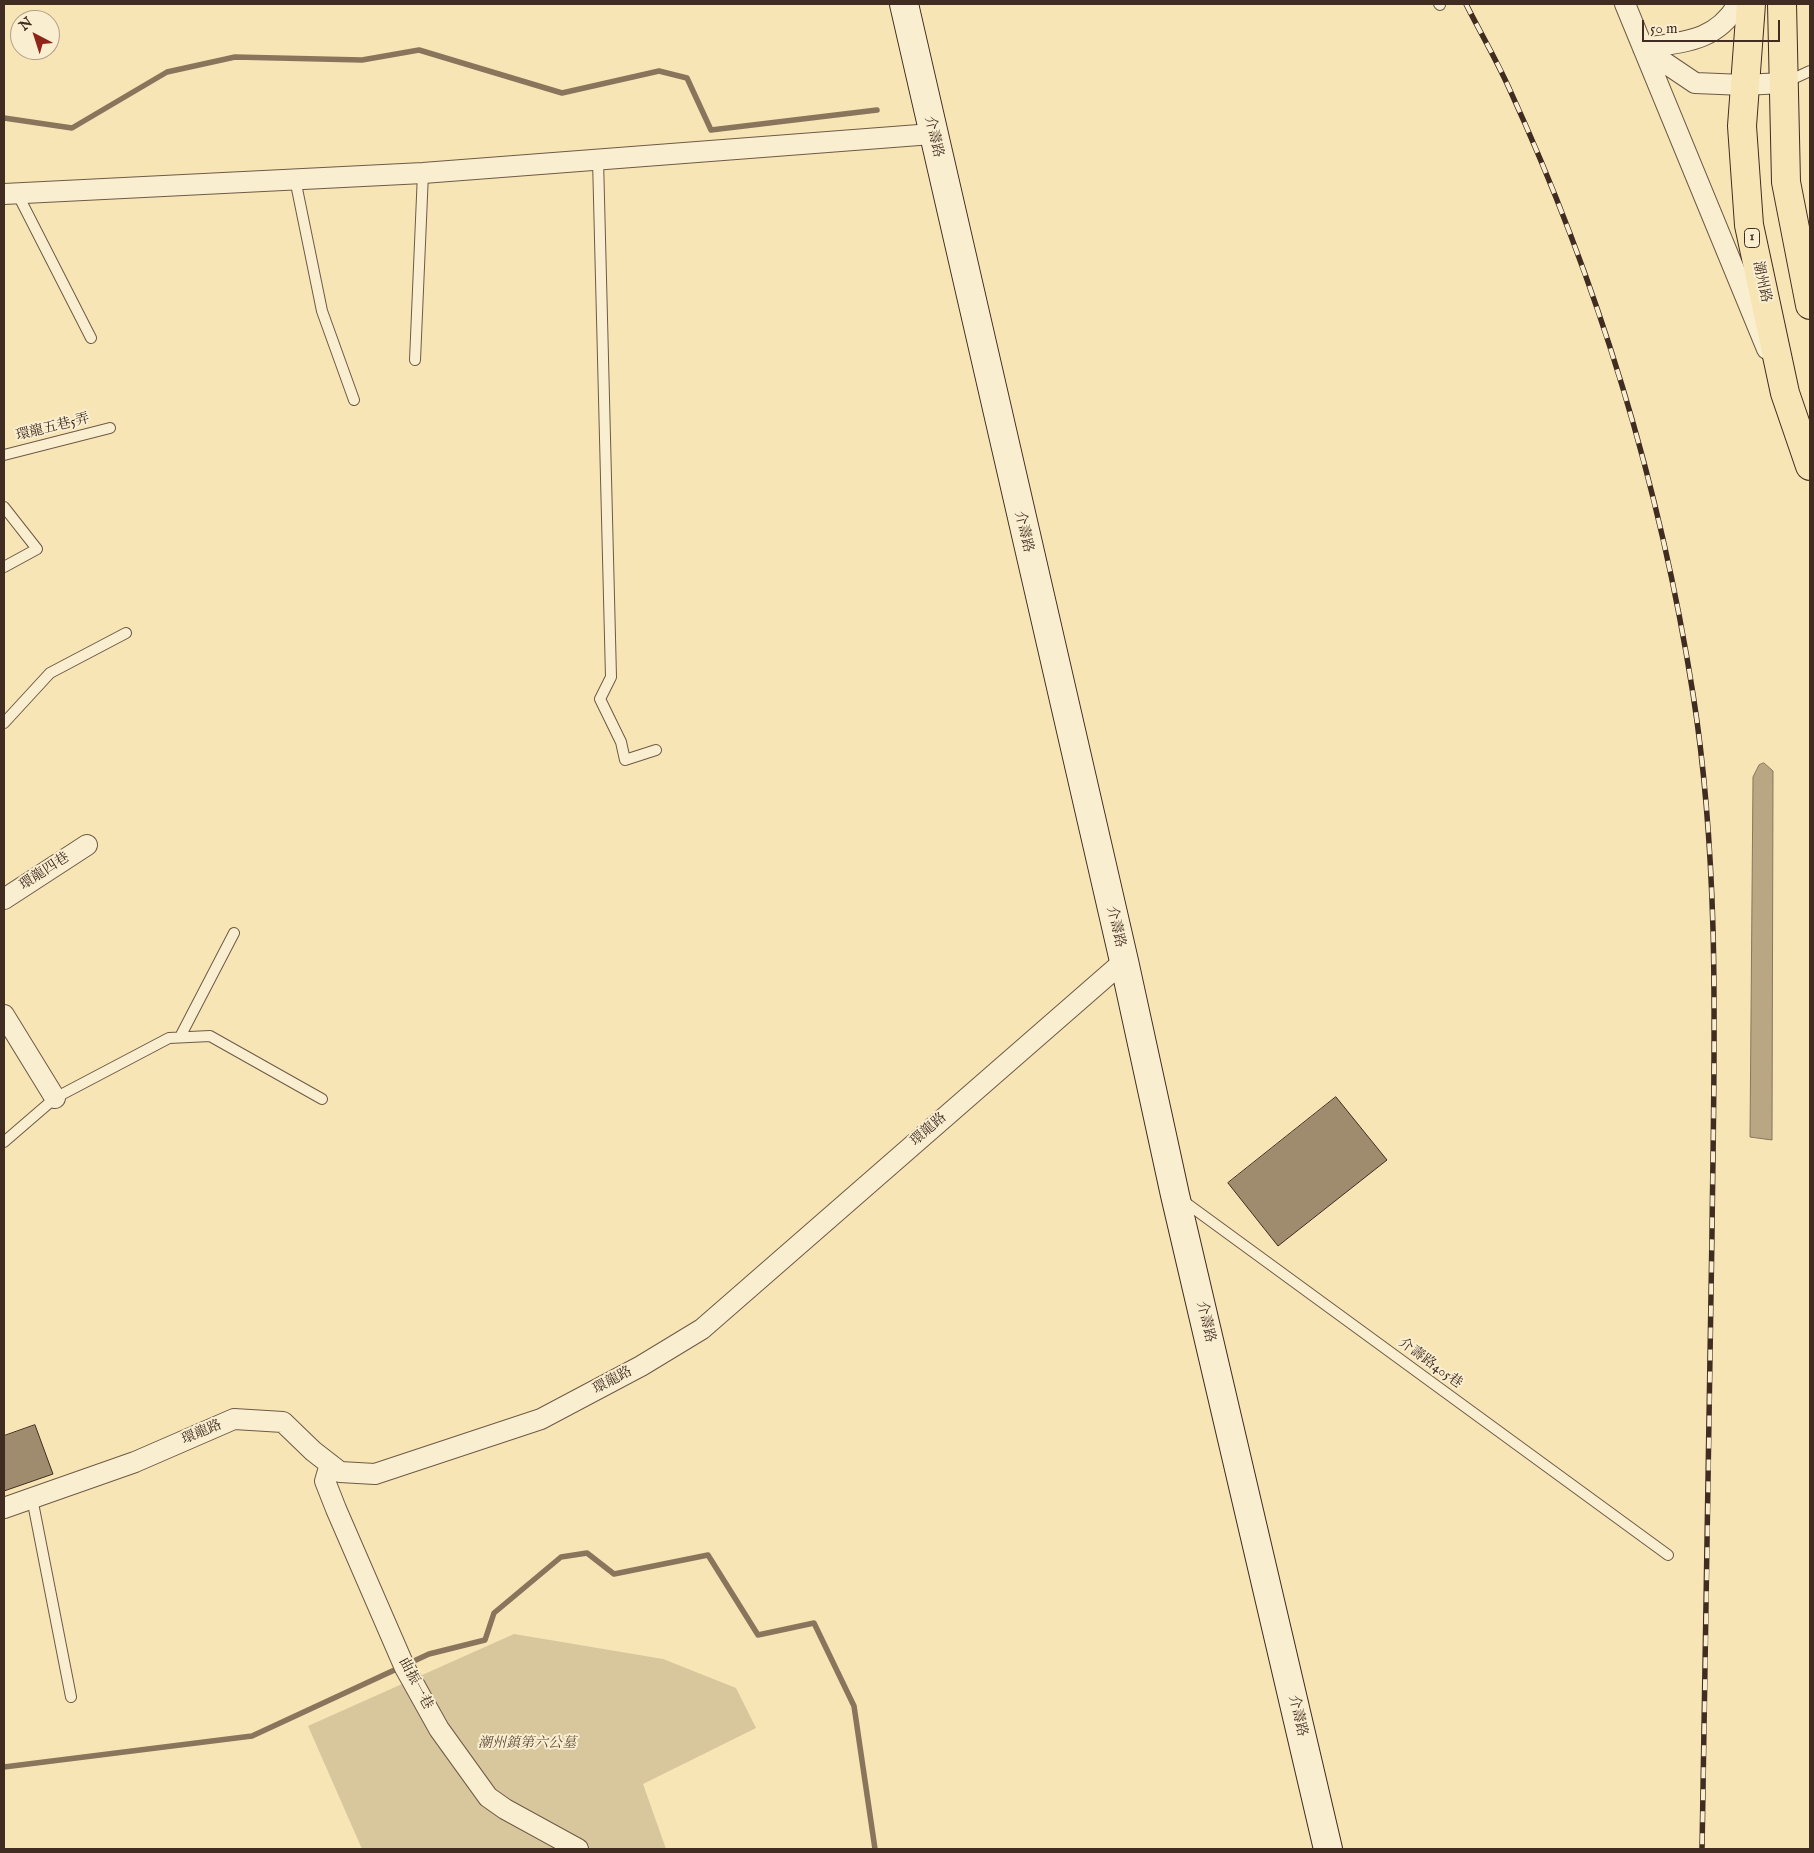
<!DOCTYPE html>
<html>
<head>
<meta charset="utf-8">
<style>
	body { margin:0 }
	#map { position:relative; width:1814px; height:1853px; overflow:hidden; background:#f7e5b6; font-family:"IM FELL English",serif }
	canvas { display:block }
	.frame { position:absolute; inset:0; border:5px solid #402c21; pointer-events:none }
	.north { position:absolute; left:10px; top:10px; width:50px; height:50px; box-sizing:border-box; background:#faeed0; border:1px solid #b0a08a; border-radius:50%; rotate:320deg; font-size:14px; font-weight:700; line-height:20px; text-align:center; color:#402c21 }
	.north::after { content:''; display:block; margin:auto; width:18px; height:22px; background:#8f2418; clip-path:polygon(50% 0,100% 100%,50% 72%,0 100%) }
	.scale { position:absolute; left:1642px; top:20px; width:138px; height:22px; box-sizing:border-box; border:2px solid #402c21; border-top:0; padding-left:6px; font-size:15px; line-height:18px; white-space:nowrap; color:#402c21; -webkit-text-stroke:4px #faeed0; paint-order:stroke }
</style>
</head>
<body>
<div id="map">
<canvas width="1814" height="1853"></canvas>
<div class="frame"></div>
<div class="north">N</div>
<div class="scale">50 m</div>
</div>
<script>
const ctx = document.querySelector('canvas').getContext('2d');
ctx.lineJoin = 'round';
function paint(path, color) {
  ctx.fillStyle = color;
  ctx.fill(path, 'evenodd');
}
function stroke(path, color, width, dash) {
  ctx.strokeStyle = color;
  ctx.lineWidth = width;
  ctx.lineCap = dash ? 'butt' : 'round';
  ctx.setLineDash(dash || []);
  ctx.stroke(path);
}
function label(font, color, halo, rows, align = 'center') {
  ctx.font = font + ' "IM FELL English","Noto Serif TC",serif';
  ctx.lineWidth = 4;
  ctx.setLineDash([]);
  ctx.textBaseline = 'middle';
  ctx.strokeStyle = halo;
  ctx.fillStyle = color;
  for (const [text, x, y, turn = 0] of rows) {
    ctx.save();
    ctx.translate(x, y);
    ctx.rotate((+turn || 0) * Math.PI / 180);
    ctx.textAlign = isNaN(turn) ? turn : align;
    if (halo) ctx.strokeText(text, 0, 0);
    ctx.fillText(text, 0, 0);
    ctx.restore();
  }
}
const green = new Path2D(`
	M514 1634 663 1659 736 1688 756 1728 643 1784 666 1849H362L308 1726Z`);
const water = new Path2D(`
	M1764 763 1773 771 1772 1140 1750 1137 1753 777 1759 765Z`);
const stream = new Path2D(`
	M4 118 72 128 167 72 235 57 362 60 419 50 562 93 659 71 687 78 711 130 877 110
	M4 1767 252 1736 429 1654 485 1640 494 1613 561 1557 587 1553 614 1574 708 1555 758 1635 814 1623 854 1706 875 1849`);
const building = new Path2D(`
	M1336 1097 1387 1160 1278 1246 1228 1183Z
	M35 1425 53 1474 4 1491V1436Z`);
const lane = new Path2D(`
	M1439 4 1440 5
	M1786 82 1810 71
	M598 159 611 677 600 699 621 742 625 760 656 750
	M295 179 322 311 354 400
	M17 193 91 338
	M415 360 423 173
	M4 455 110 428
	M4 507 37 549 4 567
	M4 723 50 673 126 633
	M180 1037 234 933
	M4 1142 55 1098 169 1038 210 1036 322 1099
	M1182 1200 1668 1555
	M32 1498 71 1697`);
const street = new Path2D(`
	M1625 4 1767 349
	M1643 48 1695 83 1744 85 1783 83
	M1643 48C1683 42 1716 42 1738 4
	M4 194 423 173 932 134
	M4 899 87 845
	M4 1015 55 1098
	M330 1464 325 1481 336 1509 405 1668 439 1729 488 1797 505 1809 578 1849
	M4 1508 135 1462 234 1419 283 1422 313 1451 340 1472 375 1474 541 1419 641 1366 702 1329 1124 961`);
const secondary = new Path2D(`
	M904 4 1124 961 1175 1195 1328 1849`);
const primary = new Path2D(`
	M1751 4 1742 126 1749 225 1785 393 1810 466
	M1782 4 1786 182 1810 305`);
const rail = new Path2D(`
	M1466 4C1480 32 1496 59 1509 88 1597 280 1660 485 1693 694 1721 872 1714 1053 1712 1233 1709 1439 1706 1644 1702 1849`);
const shields = [
	[1752,238,15]
];
const shieldNames = [
	["1",1752,238]
];
const streetNames = [
	["介壽路",933,137,77],
	["潮州路",1761,282,78],
	["環龍五巷5弄",53,428,-14],
	["介壽路",1023,532,77],
	["環龍四巷",45,872,-33],
	["介壽路",1115,927,77],
	["環龍路",929,1130,-41],
	["介壽路",1205,1322,77],
	["介壽路405巷",1430,1364,36],
	["環龍路",613,1381,-28],
	["環龍路",202,1433,-23],
	["曲振一巷",415,1684,62],
	["介壽路",1297,1716,77]
];
const parkNames = [
	["潮州鎮第六公墓",527,1744]
];
paint(green, '#d8c69d');
paint(water, '#b9a683');
stroke(water, '#89755c', 1);
stroke(stream, '#89755c', 5.5);
paint(building, '#9f8c6e');
stroke(building, '#402c21', 1);
stroke(lane, '#6e5a46', 12);
stroke(street, '#6e5a46', 22);
stroke(secondary, '#402c21', 30);
stroke(primary, '#402c21', 30);
stroke(lane, '#faeed0', 10);
stroke(street, '#faeed0', 20);
stroke(secondary, '#faeed0', 28);
stroke(primary, '#f7e5b6', 28);
stroke(rail, '#402c21', 5.5);
stroke(rail, '#faeed0', 4, [11]);
for (const [x, y, w] of shields) {
  const box = new Path2D();
  box.roundRect(x - w / 2, y - 9.5, w, 19, 4);
  ctx.fillStyle = '#faeed0';
  ctx.fill(box);
  stroke(box, '#402c21', 1);
}
label('bold 12px', '#402c21', null, shieldNames);
label('14px', '#402c21', '#faeed0', streetNames);
label('italic 14px', '#5e4b3a', '#faeed0', parkNames);
</script>
</body>
</html>
